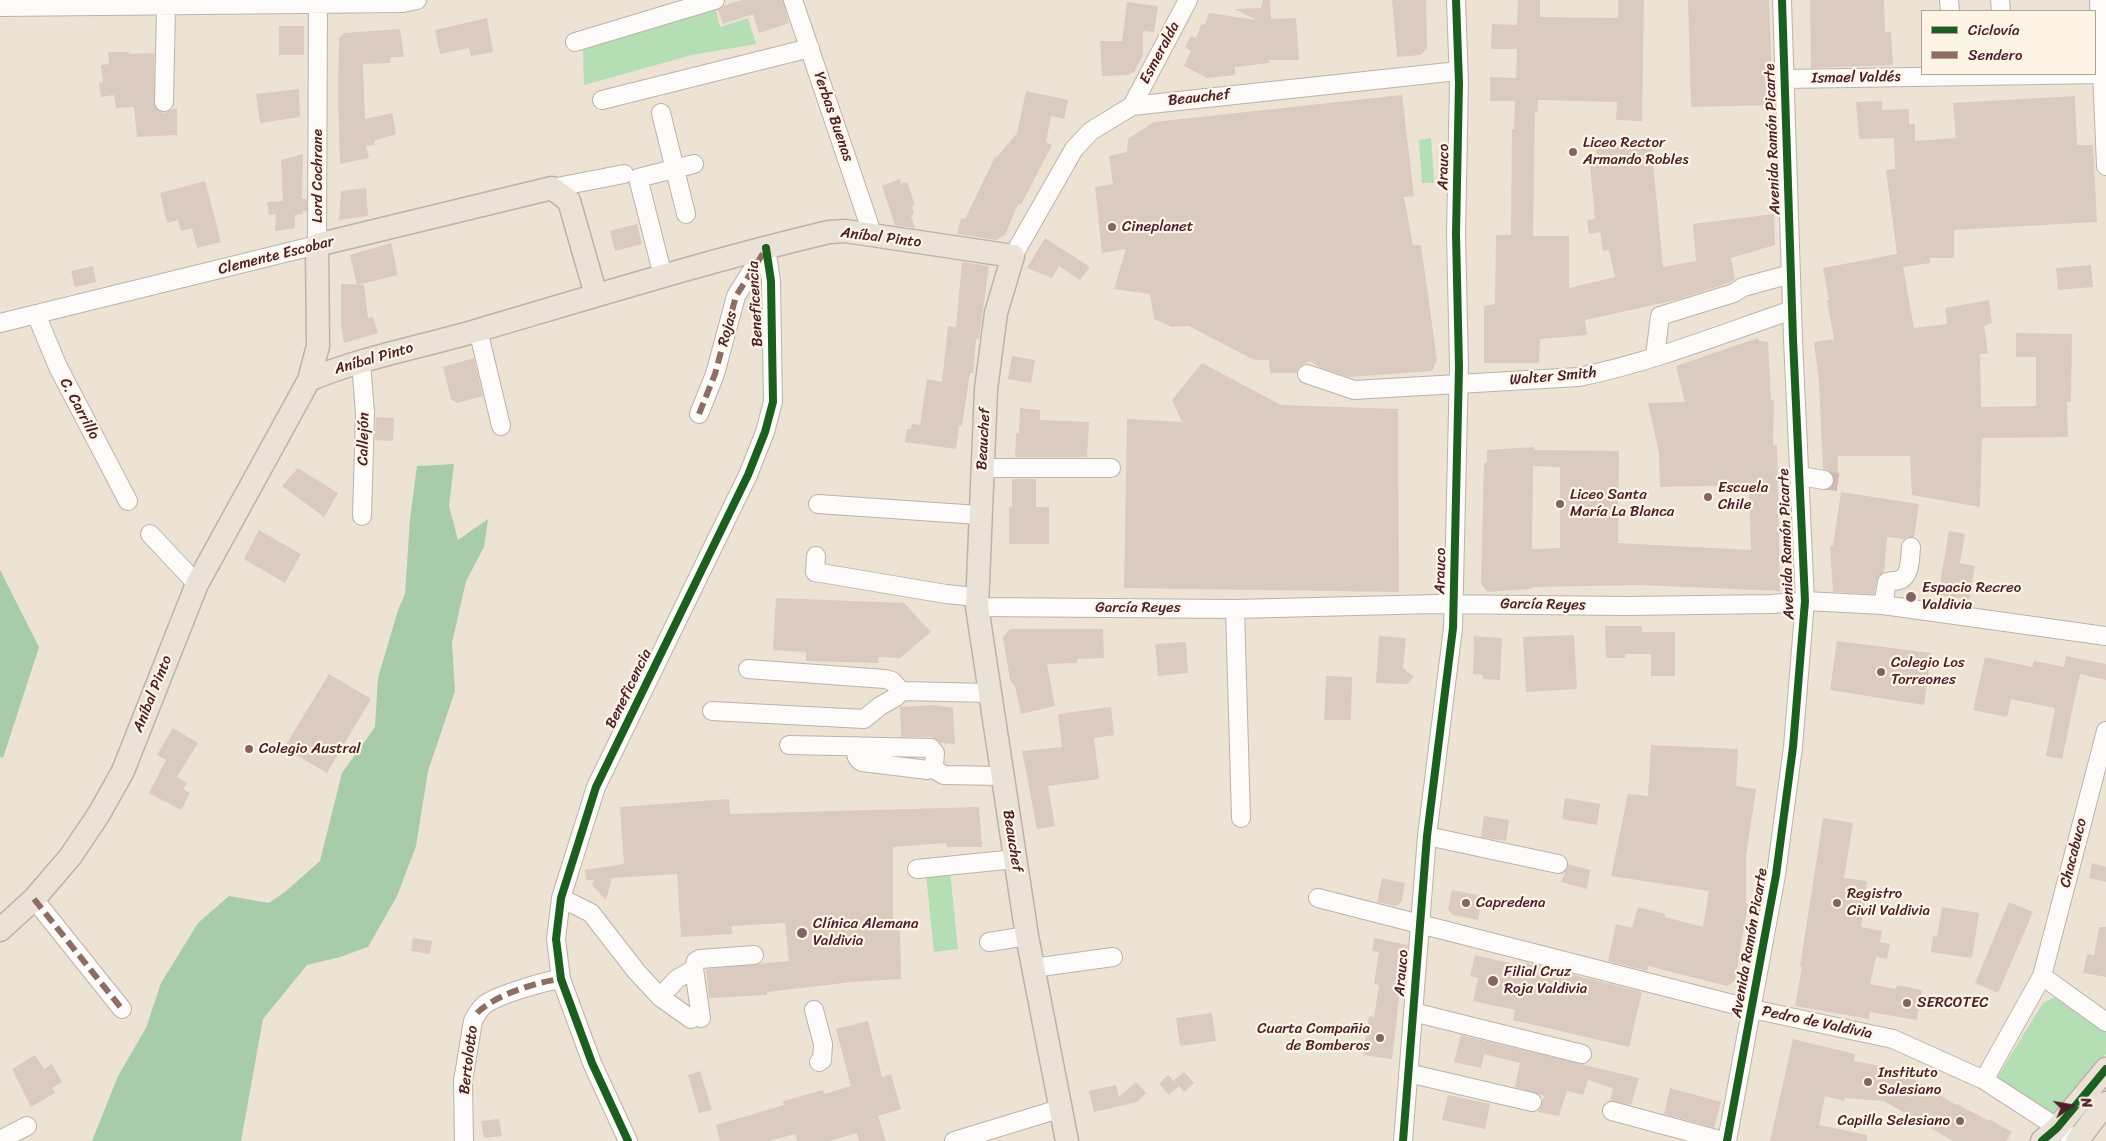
<!DOCTYPE html>
<html>
<head>
<meta charset="utf-8">
<style>
	body { margin:0 }
	#map { position:relative; width:2106px; height:1141px; overflow:hidden; background:#ece3d5; font-family:Sriracha,sans-serif }
	canvas { display:block }
	.legend { position:absolute; left:1921px; top:10px; width:175px; height:65px; box-sizing:border-box; background:#fcf5e5; border:1px solid #b59f9b; margin:0; padding:6px 9px; list-style:none; font-size:15px; color:#4a1f2b }
	.legend li { display:flex; align-items:center; gap:10px; height:25px }
	.legend b { width:25px; border:1px solid #b59f9b }
	.north { position:absolute; left:2046px; top:1081px; width:50px; height:50px; -webkit-text-stroke:4px #fcf5e5; paint-order:stroke; rotate:78deg; font-size:14px; font-weight:700; line-height:20px; text-align:center; color:#4a1f2b }
	.north::after { content:''; display:block; margin:auto; width:18px; height:22px; background:#4a1f2b; clip-path:polygon(50% 0,100% 100%,50% 72%,0 100%) }
</style>
</head>
<body>
<div id="map">
<canvas width="2106" height="1141"></canvas>
<ul class="legend">
<li><b style="height:6px;background:#1b5e20"></b>Ciclovía</li>
<li><b style="height:6px;background:#8d6e63"></b>Sendero</li>
</ul>
<div class="north">N</div>
</div>
<script>
const ctx = document.querySelector('canvas').getContext('2d');
ctx.lineJoin = 'round';
function paint(path, color) {
  ctx.fillStyle = color;
  ctx.fill(path, 'evenodd');
}
function stroke(path, color, width, dash) {
  ctx.strokeStyle = color;
  ctx.lineWidth = width;
  ctx.lineCap = dash ? 'butt' : 'round';
  ctx.setLineDash(dash || []);
  ctx.stroke(path);
}
function label(font, color, halo, rows, align = 'center') {
  ctx.font = font + ' Sriracha,sans-serif';
  ctx.lineWidth = 4.5;
  ctx.setLineDash([]);
  ctx.textBaseline = 'middle';
  ctx.strokeStyle = halo;
  ctx.fillStyle = color;
  for (const [text, x, y, turn = 0] of rows) {
    ctx.save();
    ctx.translate(x, y);
    ctx.rotate((+turn || 0) * Math.PI / 180);
    ctx.textAlign = isNaN(turn) ? turn : align;
    if (halo) ctx.strokeText(text, 0, 0);
    ctx.fillText(text, 0, 0);
    ctx.restore();
  }
}
const green = new Path2D(`
	M715 7 720 27 748 18 756 44 692 55 584 85 583 50Z
	M1431 138 1434 183H1422L1419 140Z
	M950 872 958 949 934 952 926 875Z
	M2054 997 2106 1031V1054L2053 1114H2047L1999 1083 1998 1076 2043 1003Z`);
const forest = new Path2D(`
	M454 464 449 506 458 540 488 519 484 547 466 581 452 643 455 691 428 771 416 846 397 896 368 947 340 957 307 965 263 1019 241 1141H92L118 1076 146 1028 161 983 198 923 229 896 269 903 285 892 320 861 342 773 375 727 378 678 398 610 405 594 410 519 417 466Z
	M0 570 39 647 3 758 0 757Z`);
const building = new Path2D(`
	M742 0H783L789 23 759 33 753 14 723 24 718 10 723 6Z
	M1263 0H1270L1271 19 1296 18 1299 60H1269V63L1235 67V75L1207 78 1184 66 1191 51 1185 47 1191 36 1196 38 1201 25 1205 24 1209 13 1257 20 1234 9 1261 8Z
	M1392 0H1426L1427 48 1421 55 1397 57Z
	M1518 0H1540V17L1618 18V0H1644L1642 121 1616 120 1617 102 1538 100V112L1535 111 1533 236H1569V288L1615 277 1609 250 1603 251 1600 232 1589 234 1587 220 1595 219 1590 166 1598 164 1596 149 1651 142 1663 267 1696 261 1693 224 1774 214 1775 245 1731 258 1735 279 1729 283 1676 300 1585 320 1587 335 1540 339 1539 363H1484V306L1495 304 1496 235H1511L1512 129H1514L1515 101H1490V77L1516 78 1517 49H1491L1492 24 1517 25Z
	M1688 0H1769L1773 105 1691 107Z
	M1810 0H1884L1885 32H1891L1893 65 1811 68Z
	M1127 2 1158 6 1154 32 1143 31V55L1134 72 1128 75 1102 76 1100 41H1122Z
	M487 18 493 52 471 56 469 48 440 54 435 30Z
	M279 26H304V55H279Z
	M400 29 404 57H391L390 63 363 64 365 119 392 113 396 134 374 141V145L366 146 369 158 340 164 338 96 339 38 344 33Z
	M108 52H129V54L154 53 155 107 163 113 177 108V135L137 137 134 107 116 108 114 95 101 97 99 83 103 82 101 65 109 64Z
	M299 89 300 117 260 123 256 94Z
	M1026 91 1068 100 1064 119 1051 116 1046 142 1052 145 1021 205 1018 204 1005 235 996 240 957 234 961 218 965 219 995 157H997L1017 133Z
	M1402 95 1414 196 1404 197 1413 245H1421L1437 360 1432 371 1349 377 1321 368 1310 361 1300 366 1296 373H1270L1269 360H1254L1189 326 1172 327 1154 319 1150 294 1114 289 1126 249 1102 253 1095 187 1113 184 1109 156 1127 152 1128 139 1154 122Z
	M2075 96 2077 145H2093L2097 222 1954 230V258H1930V263L1903 267 1914 328 1947 324 1945 308 1989 300 1992 323 1984 326 1988 354H1980L1981 407 2036 406V357H2016V333L2072 334 2071 402H2067L2068 437 1982 438 1980 507 1912 495 1910 456H1838V483L1834 482V477L1831 472 1823 469 1819 382 1814 342 1834 339 1827 300H1829L1823 268 1897 254 1886 170 1895 169 1894 138 1859 139 1856 102 1882 101V110L1909 109V124H1915V141L1956 138 1953 103Z
	M303 154 302 199H307V211H303V214L295 215V228L275 231 276 214 269 215 267 202 283 201 281 160Z
	M900 179 901 184 907 182 915 205 912 206 914 214 911 216 915 228 895 225 882 186Z
	M205 181 221 242 197 248 192 228 181 231 178 220 167 223 160 193Z
	M366 188 368 216 339 220 341 191Z
	M637 224 642 244 615 251 610 231Z
	M1045 238 1090 267 1080 280 1059 266 1052 278 1027 268Z
	M391 243 398 275 357 285 350 255Z
	M962 262 989 266 979 339H976L973 373H970L962 426H959L956 449 905 442 907 429H911L912 424 920 425 927 379 942 382 948 326 956 327Z
	M2091 265 2093 287 2058 290 2056 268Z
	M93 266 96 282 75 287 71 271Z
	M341 284 364 285 368 318 373 317 378 333 344 343 341 324Z
	M1758 338 1759 341 1768 342 1771 400H1774L1773 445H1777L1780 591 1639 585 1532 587 1531 589 1488 592 1481 584 1484 463H1487V450L1534 447V450L1619 451 1618 543 1751 550 1749 485 1660 487 1659 453 1648 403 1685 402 1676 366ZM1533 466 1560 467V548L1532 549Z
	M1012 356 1035 360 1031 383 1008 379Z
	M474 358 483 396 457 403 451 399 443 367Z
	M1202 363 1281 405 1398 409 1399 592 1124 588 1127 419 1182 422 1172 400Z
	M1020 408 1040 410V420L1089 422 1087 457H1015L1016 433 1019 434Z
	M376 417 394 418 393 441 375 440Z
	M298 468 338 493 324 517 282 486Z
	M1014 479H1036V507H1049V544H1009V507H1012V480Z
	M1841 492 1919 504 1914 537H1907L1904 539 1887 537 1884 572 1877 580 1874 594 1833 592 1830 546H1833Z
	M259 530 301 554 285 583 244 559Z
	M1949 531 1965 534 1960 563 1975 566 1969 600 1938 595Z
	M776 598 904 603 931 632 900 658 879 657 878 663 806 661V652L773 650Z
	M1605 626H1642V632H1675V676H1651V654H1625V658H1606Z
	M1010 629H1103L1104 658 1077 659V663L1047 664 1055 706 1021 714 1015 686 1010 680 1003 637Z
	M1574 635 1577 689 1526 692 1523 637Z
	M1379 636 1406 638 1403 668 1414 677 1407 684 1376 683Z
	M1474 636 1502 638 1500 680 1483 679V675L1473 674Z
	M1837 641 1931 653 1924 705 1830 690Z
	M1186 642 1188 673 1158 676 1155 644Z
	M2066 656 2106 664V680L2080 674 2062 759 2046 756 2055 708 2011 699 2007 717 1973 710 1985 657 2032 667 2034 661 2064 667Z
	M329 674 371 699 327 773 284 748Z
	M1326 676 1352 677 1351 720H1324Z
	M934 705 953 708 955 744 941 743 932 737H901L900 707Z
	M1111 707 1114 735 1094 738 1099 779 1048 786 1055 826 1037 829 1022 751 1062 747 1058 714Z
	M173 728 198 743 177 777 187 783 183 789 190 793 181 810 149 793 166 760 157 755Z
	M1651 745 1738 749 1736 786 1756 789 1746 856V904H1748L1735 981 1727 986 1648 966 1647 971 1608 961 1616 924 1632 928 1638 907 1665 914V917L1703 927 1709 891 1611 876 1628 794 1648 796Z
	M1565 798 1600 804 1597 825 1562 819Z
	M729 799 730 814 979 807 982 847H947L945 843 893 847V929H900L901 979 852 982 767 992V995L709 998 706 969 789 961 785 923 732 926V934L681 937 677 874 612 878 606 900 592 885 594 880H586L585 870 624 864 620 807Z
	M1484 816 1509 820 1506 841 1481 837Z
	M1823 818 1853 823 1844 878 1867 881 1861 927 1882 931 1880 942 1890 944 1887 959 1876 957 1870 984 1896 989 1897 985 1922 990 1917 1020 1870 1012 1869 1019 1795 1006 1802 967H1800L1806 928Z
	M2092 863 2106 867V882L2089 878Z
	M1568 864 1590 870 1587 889 1561 882Z
	M1382 878 1405 883 1402 901 1396 906 1377 902Z
	M1452 890 1483 896 1478 920 1453 915 1448 910Z
	M2009 902 2033 912 1998 993 1975 983Z
	M1942 907 1979 913 1972 958 1931 952 1933 936 1937 937Z
	M2099 927H2106V977L2083 973 2087 954 2094 955Z
	M413 938 432 941 430 954 411 951Z
	M1374 938 1408 945 1407 956H1404L1392 1059 1363 1055 1369 1016 1374 1017 1379 985 1374 984 1379 952 1372 951Z
	M1475 955 1526 967V963L1642 992 1629 1047 1513 1020 1515 1010 1473 1001 1478 978 1470 976Z
	M1212 1013 1216 1041 1180 1046 1176 1018Z
	M868 1021 882 1077 891 1074 901 1109 878 1116 886 1141H859L857 1133 830 1141H797L795 1134 769 1141H720L716 1125 784 1105 783 1101 823 1090 824 1094 851 1086 836 1029Z
	M1461 1035 1639 1078 1631 1105 1610 1101 1613 1088 1588 1080 1583 1095 1567 1091 1559 1116 1538 1112 1544 1096 1515 1087 1520 1063 1484 1054 1481 1068 1454 1062Z
	M1793 1039 1855 1054 1854 1061 1897 1069 1956 1105 1957 1104 1989 1121V1119L2012 1132 2006 1141H1953L1884 1101 1845 1098 1844 1101 1825 1096 1819 1125 1867 1135V1141H1770Z
	M35 1055 44 1069 52 1064 62 1082 52 1088 55 1093 31 1107 12 1069Z
	M700 1071 712 1110 699 1113 688 1075Z
	M1184 1072 1194 1083 1184 1092 1174 1080Z
	M1168 1075 1179 1086 1169 1095 1159 1084Z
	M1136 1082 1146 1093 1137 1102 1094 1112 1089 1091 1116 1085 1119 1097Z
	M1670 1088 1721 1102 1714 1128 1664 1114Z
	M1448 1095 1490 1104 1485 1129 1442 1120Z
	M499 1119 502 1136 484 1138 481 1121Z`);
const minorTunnel = new Path2D(`
	M1824 480 1838 482`);
const minor = new Path2D(`
	M793 0 869 224 871 235
	M1949 0 1950 11
	M2000 0 2001 11
	M2099 0 2106 166
	M0 7 403 3 417 0
	M575 42 715 0
	M1785 79 2106 74
	M602 100 810 48
	M164 102 166 5
	M1132 106 1188 0
	M661 113 686 214
	M552 188 624 174
	M1013 256 1074 149 1091 131 1132 106 1458 71
	M663 276 638 178 694 164
	M36 314 58 367 128 501
	M0 323 317 245 318 0
	M478 330 501 426
	M1655 356 1660 316 1734 293 1743 287 1791 274
	M361 362 365 413 362 516
	M1307 374 1354 390 1579 377C1652 362 1722 334 1792 310
	M699 414 715 374 736 296 766 248
	M983 468H1111
	M1800 476 1824 480
	M818 504 979 515
	M150 534 197 584
	M816 556 815 572 946 594 976 597
	M1883 605 1887 582C1892 580 1895 582 1899 580 1911 577 1910 556 1911 547
	M977 607 1235 609 1436 604 1627 606 1772 604 1805 601 1883 605 2106 636
	M1235 609 1241 818
	M748 669 885 679 892 681 901 691
	M901 691 990 693
	M712 711 864 719 880 706 896 697 901 691
	M789 745 931 748 935 753 934 765 928 770 862 762C855 758 856 754 856 746
	M932 768 944 775 1002 776
	M1427 836 1558 864
	M917 869 1015 859
	M561 898 591 913 636 971 660 997 691 1019
	M1318 898 1752 1009 1893 1039 1984 1080 2078 1141
	M34 899 122 1009
	M989 942 1027 936
	M1033 968 1113 957
	M2042 976 2106 1022
	M660 997 677 979 694 969
	M814 1010 823 1044 822 1060 819 1062
	M1413 1012 1582 1054
	M701 1018 694 969 696 961 700 959 754 955
	M1408 1073 1532 1102
	M1984 1080 2042 976 2106 731
	M1612 1111 1723 1141
	M0 1140 27 1126
	M464 1141 463 1081 473 1021C476 1015 479 1010 484 1005 497 995 545 981 561 979
	M628 1141 592 1063 561 979 556 939 561 898 596 787 748 475 765 432 773 402 771 281 766 248
	M954 1141 1059 1109
	M1403 1141 1427 836 1453 628 1459 367 1456 234 1459 83 1456 0
	M1727 1141 1776 875 1793 747 1805 601 1793 339 1782 0`);
const major = new Path2D(`
	M309 380C363 357 422 347 479 330 595 296 711 260 829 232L845 231 1013 256 996 313 986 389 977 607 1027 936 1067 1141
	M0 930 34 899 70 857 99 814 123 771 197 584 309 380 318 346 317 245 552 188 569 201 596 295
	M2042 1141 2057 1128 2106 1069
	M2077 1141 2106 1103`);
const quiet = new Path2D(`
	M699 414 715 374 736 296 766 249
	M34 899 122 1009
	M477 1013C495 995 536 982 561 979`);
const cycleway = new Path2D(`
	M628 1141 592 1063 561 979 556 939 561 898 596 787 748 475 765 432 773 402 771 281 766 248
	M1403 1141 1427 836 1453 628 1459 367 1456 234 1459 83 1456 0
	M1727 1141 1776 875 1793 747 1805 601 1793 339 1782 0
	M2042 1141 2057 1128 2106 1069`);
const markers = [
	[1573,152,5,"#836466"],
	[1112,227,5,"#836466"],
	[1708,497,5,"#836466"],
	[1560,504,5,"#836466"],
	[1911,597,6,"#836466"],
	[1881,672,5,"#836466"],
	[249,749,5,"#836466"],
	[1466,903,5,"#836466"],
	[1837,903,5,"#836466"],
	[802,933,6,"#836466"],
	[1493,981,6,"#836466"],
	[1907,1003,5,"#836466"],
	[1380,1038,5,"#836466"],
	[1868,1082,5,"#836466"],
	[1960,1121,5,"#836466"]
];
const streetNames = [
	["Esmeralda",1160,53,-62],
	["Ismael Valdés",1856,78,-1],
	["Beauchef",1199,98,-6],
	["Yerbas Buenas",833,117,71],
	["Avenida Ramón Picarte",1773,139,-92],
	["Arauco",1444,167,-89],
	["Lord Cochrane",318,176,-90],
	["Aníbal Pinto",881,238,7],
	["Clemente Escobar",276,256,-14],
	["Beneficencia",756,304,-93],
	["Rojas",728,329,-75],
	["Aníbal Pinto",374,359,-16],
	["Walter Smith",1553,377,-5],
	["C. Carrillo",79,409,62],
	["Callejón",364,439,-89],
	["Beauchef",984,439,-87],
	["Avenida Ramón Picarte",1787,544,-92],
	["Arauco",1441,571,-89],
	["García Reyes",1543,605,1],
	["García Reyes",1138,608],
	["Beneficencia",629,689,-64],
	["Aníbal Pinto",153,694,-68],
	["Beauchef",1012,841,81],
	["Chacabuco",2074,853,-76],
	["Avenida Ramón Picarte",1750,943,-80],
	["Arauco",1402,973,-85],
	["Pedro de Valdivia",1817,1023,12],
	["Bertolotto",469,1060,-83]
];
const poiNames = [
	["Liceo Rector",1583,143],
	["Armando Robles",1583,160],
	["Cineplanet",1122,227],
	["Escuela",1718,488],
	["Chile",1718,505],
	["Liceo Santa",1570,495],
	["María La Blanca",1570,512],
	["Espacio Recreo",1922,588],
	["Valdivia",1922,605],
	["Colegio Los",1891,663],
	["Torreones",1891,680],
	["Colegio Austral",259,749],
	["Registro",1847,894],
	["Civil Valdivia",1847,911],
	["Capredena",1476,903],
	["Clínica Alemana",813,924],
	["Valdivia",813,941],
	["Filial Cruz",1504,972],
	["Roja Valdivia",1504,989],
	["SERCOTEC",1917,1003],
	["Cuarta Compañia",1370,1029,"right"],
	["de Bomberos",1370,1046,"right"],
	["Instituto",1878,1073],
	["Salesiano",1878,1090],
	["Capilla Selesiano",1950,1121,"right"]
];
paint(green, '#b5deb5');
paint(forest, '#a7cca7');
paint(building, '#dacac0');
stroke(minorTunnel, '#ccbcb3', 18, [18, 9]);
stroke(minor, '#bcb2aa', 20);
stroke(major, '#bcb2aa', 25);
stroke(minor, '#fcfbf9', 18);
stroke(major, '#eae2d6', 22);
stroke(quiet, '#8d6e63', 6, [12, 6]);
stroke(cycleway, '#1b5e20', 8);
for (const [x, y, r, color] of markers) {
  const dot = new Path2D();
  dot.arc(x, y, r, 0, 2 * Math.PI);
  ctx.fillStyle = color;
  ctx.fill(dot);
  stroke(dot, '#fcf5e5', 2);
}
label('15px', '#4a1f2b', '#fcf5e5', streetNames);
label('15px', '#4a1f2b', '#fcf5e5', poiNames, 'left');
</script>
</body>
</html>
